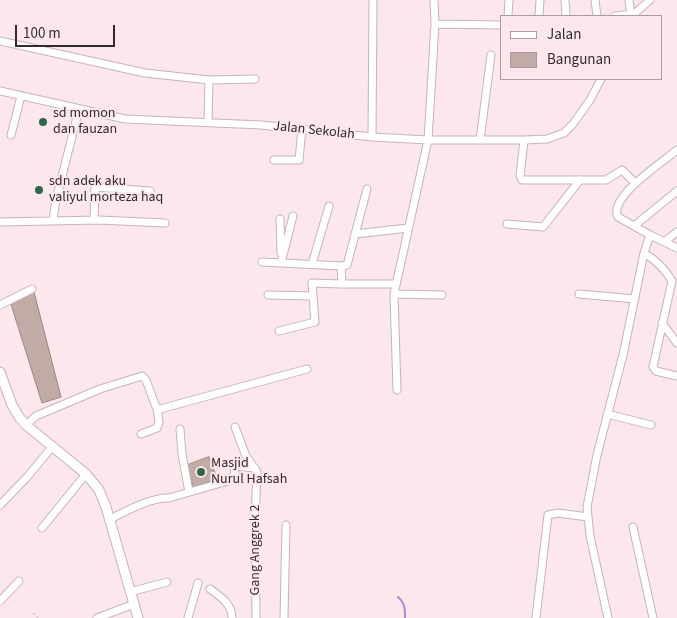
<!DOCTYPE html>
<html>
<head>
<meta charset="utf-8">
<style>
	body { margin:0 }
	#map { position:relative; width:677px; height:618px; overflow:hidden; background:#fce7ec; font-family:"Source Sans 3",sans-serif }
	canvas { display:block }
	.legend { position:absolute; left:500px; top:15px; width:162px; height:65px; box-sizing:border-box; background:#fce7ec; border:1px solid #ab9b9f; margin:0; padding:6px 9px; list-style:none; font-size:15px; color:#322a2c }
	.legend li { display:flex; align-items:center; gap:10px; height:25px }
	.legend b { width:25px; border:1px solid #ab9b9f }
	.scale { position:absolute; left:15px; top:25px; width:100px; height:22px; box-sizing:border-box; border:2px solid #322a2c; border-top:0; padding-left:6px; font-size:15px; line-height:18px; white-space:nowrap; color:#322a2c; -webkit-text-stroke:4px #fce7ec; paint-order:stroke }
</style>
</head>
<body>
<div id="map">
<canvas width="677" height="618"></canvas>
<ul class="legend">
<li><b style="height:6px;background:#fff"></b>Jalan</li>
<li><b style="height:14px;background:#c0aba7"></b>Bangunan</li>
</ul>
<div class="scale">100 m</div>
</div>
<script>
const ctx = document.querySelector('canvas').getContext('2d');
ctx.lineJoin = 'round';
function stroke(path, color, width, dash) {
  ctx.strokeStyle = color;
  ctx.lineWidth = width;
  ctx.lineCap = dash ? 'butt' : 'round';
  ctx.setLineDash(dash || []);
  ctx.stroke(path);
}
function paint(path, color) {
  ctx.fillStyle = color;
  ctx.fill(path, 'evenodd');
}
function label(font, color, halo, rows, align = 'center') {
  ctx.font = font + ' "Source Sans 3",sans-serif';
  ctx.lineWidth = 4;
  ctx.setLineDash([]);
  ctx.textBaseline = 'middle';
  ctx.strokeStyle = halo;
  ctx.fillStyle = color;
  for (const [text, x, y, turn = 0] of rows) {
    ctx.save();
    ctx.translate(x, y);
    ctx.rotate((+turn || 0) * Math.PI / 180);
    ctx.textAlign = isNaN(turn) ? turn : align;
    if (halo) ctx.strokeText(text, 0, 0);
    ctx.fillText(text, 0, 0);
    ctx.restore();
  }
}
const stream = new Path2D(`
	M398 597C405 603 405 609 405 618`);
const building = new Path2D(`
	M34 292 61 397 42 403 9 298Z
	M209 457 217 478 194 488 185 466Z`);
const path = new Path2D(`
	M33 613 38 618`);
const minor = new Path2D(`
	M565 0 566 16
	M595 0 597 16
	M629 0 631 14
	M508 16 509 0
	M539 16 540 0
	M615 16 633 14
	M632 16 650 0
	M435 24 501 25
	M0 41 145 73 209 80
	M0 91 125 119 261 125 372 137 428 140H524L547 139 564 133 573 124 590 100 601 79
	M208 122 209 80 255 79
	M11 135 21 96
	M372 137 373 0
	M480 140 491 55
	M524 140 520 176 522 180H606L622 170 635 183
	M274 160H299L302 129
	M280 219 281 253
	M53 220 56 200 79 109
	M94 220 95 187 150 191
	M0 222 99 220 165 223
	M507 224 543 227 580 180
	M634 226 677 191
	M355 234 408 228
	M650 235 677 248
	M665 241 677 232
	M644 253C656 260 665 269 672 281L653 367 656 371 677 376
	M262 262 341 266 342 284H395
	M281 263 293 216
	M312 264 329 206
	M341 266 347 265 367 189
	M394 294 442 295
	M579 294 635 299
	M268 295 312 296
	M0 305 32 289
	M662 323 677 343
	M279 331 315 322 312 283 342 284
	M397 390 394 294 428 140 435 24 434 0
	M607 414 651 425
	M26 425 36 416 100 389 139 377 142 376 146 380 156 407 160 409 307 369
	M235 427 246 456 257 472 255 519 256 618
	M180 429 182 454 189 492
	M141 434 157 428 159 422 157 408
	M0 505 28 476 52 447
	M109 520C125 511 151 497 169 498L228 481 235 475 234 466 255 468
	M633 527 653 618
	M42 528 86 474
	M210 589C221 597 232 604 232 618
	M130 592 167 582
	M0 601 19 581
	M97 618 134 604
	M188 618 198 583
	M284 618 286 525
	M536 618 548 515 558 513 588 517
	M608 618 590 536 587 507 597 455 623 355 644 253 650 235 618 217C608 197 663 162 677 150`);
const major = new Path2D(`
	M0 372 12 405 19 417 26 425 86 474 99 490 106 507 138 618`);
const markers = [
	[43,122,5,"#2f654a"],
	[39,190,5,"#2f654a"],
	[201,472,5,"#2f654a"]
];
const poiNames = [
	["sd momon",53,114],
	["dan fauzan",53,130],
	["sdn adek aku",49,182],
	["valiyul morteza haq",49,198],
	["Masjid",211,464],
	["Nurul Hafsah",211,480]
];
const streetNames = [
	["Jalan Sekolah",314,131,6],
	["Gang Anggrek 2",256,550,-90]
];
stroke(stream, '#a391d8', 2);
paint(building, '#c0aba7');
stroke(building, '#9b8783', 1);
stroke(minor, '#c8b3b9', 9);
stroke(major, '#c8b3b9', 11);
stroke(path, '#beadb1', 1, [2.5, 2.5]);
stroke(minor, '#fff', 7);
stroke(major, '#fff', 9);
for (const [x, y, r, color] of markers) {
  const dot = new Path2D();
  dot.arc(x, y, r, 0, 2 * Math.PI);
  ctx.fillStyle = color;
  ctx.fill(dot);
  stroke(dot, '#fce7ec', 2);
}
label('14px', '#322a2c', '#fce7ec', poiNames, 'left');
label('14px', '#322a2c', '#fce7ec', streetNames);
</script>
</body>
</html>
